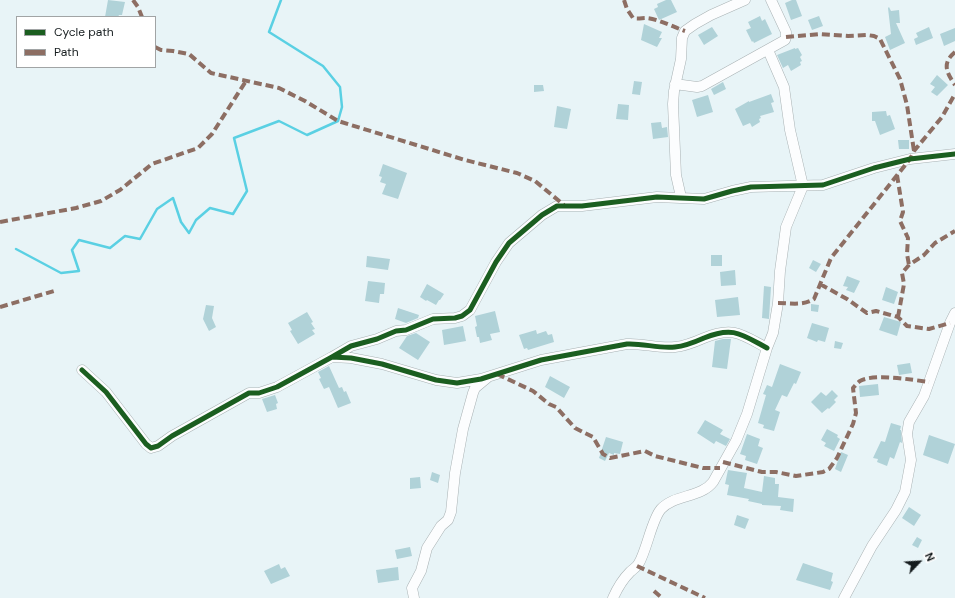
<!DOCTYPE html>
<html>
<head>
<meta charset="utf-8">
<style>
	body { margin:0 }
	#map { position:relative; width:955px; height:598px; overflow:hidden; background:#e8f4f7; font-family:"DM Sans",sans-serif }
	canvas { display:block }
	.legend { position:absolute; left:16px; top:16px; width:140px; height:52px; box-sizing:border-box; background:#fff; border:1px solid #a1a4a5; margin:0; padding:5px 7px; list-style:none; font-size:12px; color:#151c1e }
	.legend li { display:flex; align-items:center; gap:8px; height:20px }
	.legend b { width:20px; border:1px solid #a1a4a5 }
	.north { position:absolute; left:899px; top:542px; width:40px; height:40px; -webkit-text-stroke:3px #fff; paint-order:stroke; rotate:65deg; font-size:11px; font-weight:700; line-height:16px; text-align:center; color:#151c1e }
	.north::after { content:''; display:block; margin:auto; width:14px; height:18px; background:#151c1e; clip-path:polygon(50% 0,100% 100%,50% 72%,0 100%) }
</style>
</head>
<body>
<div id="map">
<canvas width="955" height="598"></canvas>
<ul class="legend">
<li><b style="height:5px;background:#1b5e20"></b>Cycle path</li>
<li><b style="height:5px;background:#8d6e63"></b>Path</li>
</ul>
<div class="north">N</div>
</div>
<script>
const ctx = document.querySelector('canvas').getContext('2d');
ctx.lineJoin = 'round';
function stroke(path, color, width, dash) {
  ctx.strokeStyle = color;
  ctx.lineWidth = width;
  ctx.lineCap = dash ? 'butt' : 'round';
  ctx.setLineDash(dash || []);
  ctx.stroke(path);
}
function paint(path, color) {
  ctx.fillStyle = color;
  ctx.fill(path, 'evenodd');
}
const stream = new Path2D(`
	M16 249 61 273 79 271 72 250 79 240 110 248 125 236 140 239 157 209 173 198 181 222 189 233 196 220 210 208 233 214 247 191 234 138 279 121 307 135 338 121 342 107 340 87 323 66 269 32 281 0`);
const building = new Path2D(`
	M108 0 125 2 122 15H119L118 17H105Z
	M666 0H671L677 12 659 20 654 9 658 7 657 4Z
	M792 0H796L802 16 791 20 785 3Z
	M889 7 891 11 899 10 900 23H896L905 43 890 50 885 37 891 34 888 8Z
	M760 16 762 21 765 19 772 34 754 43 753 41 752 42 746 30 751 28 748 22Z
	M819 16 823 26 812 30 808 20Z
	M644 24 662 32 659 38H662L657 47 641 40Z
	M712 27 718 36 704 45 698 35Z
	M929 27 933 38 916 45 914 39 918 37 916 33Z
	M955 28V41L944 46 940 34Z
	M795 48V49L798 48 802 55 800 57 802 61 800 62 801 65 791 71 788 65 783 68 777 55Z
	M937 75 948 85 937 96 931 92 935 87 930 84Z
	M634 81 642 82 640 95 632 94Z
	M723 82 726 89 714 95 711 89Z
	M534 85H543L544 91 534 92Z
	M771 94 774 102 771 103 774 112 760 116 761 118 759 119 760 122 752 127 750 123 743 126 735 109 749 101V102Z
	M708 95 713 112 697 117 692 100Z
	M618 104 629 105 628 120 616 119Z
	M557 106 571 109 567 129 554 127Z
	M886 111 887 116 890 115 895 129 880 135 875 121H872V112Z
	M661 122 662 128 667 127 668 137 653 139 651 123Z
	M898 140H909V149H899Z
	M383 164 407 173 398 199 382 194 386 184 380 182 382 177 379 176Z
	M711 255H722V266H711Z
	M367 256 390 259 388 270 366 267Z
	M813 260 821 264 816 272 809 268Z
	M735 270 736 285 721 286 720 272Z
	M847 276 860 281 854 293 846 290 848 287 843 286Z
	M368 281 385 283 384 294H380L379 303 365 301Z
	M427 284 444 294 440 300H439L436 305 427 300 426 301 420 297Z
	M764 286 771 287 769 319 762 318Z
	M886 287 898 292 894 304 882 300Z
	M738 297 740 315 717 317 715 300Z
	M811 304 819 305 818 312 811 311Z
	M206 305 214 306 212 318 216 327 209 331 203 319Z
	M398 308 419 315 418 318 406 323 395 319Z
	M495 311 500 332 490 334 492 340 480 343 479 337H477L475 327 477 326 475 316Z
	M307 312 313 322 311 323 315 329 312 330 315 334 298 344 290 331 292 330 288 323Z
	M884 317 901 322 897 336 879 330Z
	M812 323 829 328 825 342 818 340 817 342 807 338Z
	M463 326 466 341 444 345 442 330Z
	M536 330 537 334 546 331 548 335 552 334 554 342 528 350 527 348 524 349 519 335Z
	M416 333 430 342 418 360 399 348 407 336Z
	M723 339H731L727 369 712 367 715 341Z
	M835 341 843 343 841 349 834 348Z
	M910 363 912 373 899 375 897 365Z
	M780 364 801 372 796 384 794 383 787 397 782 395 775 410 780 412 774 431 763 428 764 425 758 423 766 395 763 394 767 385 772 387Z
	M329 366 339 388 342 387 344 392 346 391 351 403 338 408 329 387 324 389 319 379 321 378 318 372Z
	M550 376 570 387 564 398 545 387Z
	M878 384 879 395 860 397 859 386Z
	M832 390 838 396 834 400 836 402 829 409 828 408 822 413 811 402 821 392 826 396Z
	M275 395 278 403 276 404 277 409 267 412 262 399Z
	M705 420 723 430 720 434 730 439 726 446 716 441 714 444 697 433Z
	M891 423 901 426 900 430H901L902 443 900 442 894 459 890 457 887 466 877 462 878 459 873 458 881 441 885 442Z
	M827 429 838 435 837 437 840 439 834 451 824 446 826 443 821 440Z
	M747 434 760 439 758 446 763 448 757 464 745 460 746 456 740 454Z
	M929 435 955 444 948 464 923 455Z
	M606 437 623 442 620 454 614 453V455L609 453 605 461 599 458Z
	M841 452 848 455 841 472 835 469Z
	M728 470 747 473 744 488 762 492 764 476 775 478V484H779L778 497 794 499 793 512 780 510 781 506 762 505V504L748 501 749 499 727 495 729 485 725 484Z
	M432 472 440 475 438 483 430 480Z
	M420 477 421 488 410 489V478Z
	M909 507 921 515 914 526 902 518Z
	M737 515 749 519 745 529 734 525Z
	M917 537 922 540 918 548 912 545Z
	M410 547 412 556 397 559 395 550Z
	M803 563 833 573 831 581 833 582 830 590 796 580Z
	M279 564 281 569 285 567 290 576 271 584 264 571Z
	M398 567 399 580 378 583 376 570Z`);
const minor = new Path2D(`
	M675 84 697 87 702 86 785 40 786 37V32L771 0
	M681 197 676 175 673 104 674 91 681 59 682 38 685 31 695 24 711 15 745 0
	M332 357 351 346 377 339 396 331 406 330 433 319 455 318 462 316 470 310 496 262 509 243 542 215 557 206H582L657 197 704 199 732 191 751 187 823 185 874 168 910 159 955 154
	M82 370 106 392 146 444 151 448 158 446 172 436 249 393H259L277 387 332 357 351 358 382 364 436 380 457 383 481 379 541 360 627 344C643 343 659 349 675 347 686 346 695 342 704 338 733 326 741 334 767 348
	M414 598 412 588 421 571 427 548 441 526 448 520 451 512 455 473 463 429 473 393 475 388 487 378
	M613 598C617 589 623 579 630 572 633 569 637 567 639 563 647 549 652 519 661 509 675 494 701 498 713 482L736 441 747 414 767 348 773 333 778 303 780 271 786 227 803 186 790 130 784 87 768 50
	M844 598 872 546 896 510 905 492 911 460 907 434 909 422 924 396 950 323 955 313`);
const quiet = new Path2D(`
	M133 0 138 7 142 17
	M624 0 627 9 633 18C638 19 642 18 646 18 659 19 673 27 685 31
	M786 37 820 34 848 36 867 35 874 36 880 39 900 79 907 105 914 151
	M155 47 161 50 173 51 189 54 211 73 279 88 305 101 338 121 465 160 517 173 535 181 564 205
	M955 52C942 63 946 72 955 85
	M897 175 903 212 900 221 908 238 907 254 909 265
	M0 222 76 208 101 201 120 190 152 164 198 148 212 134 246 81
	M820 284 847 299 867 313 876 311 898 317 907 326 929 329 950 323
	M778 303C790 303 803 306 814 299L831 258 910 159 914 151 942 117 955 94
	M0 307 54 291
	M898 317 904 284 902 273 909 265 924 255 935 243 955 231
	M497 374 533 391 549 404 556 407 575 428 593 437 603 454 610 458 645 451 655 456 703 468H720
	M723 462 762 472H776L796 476 823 472 829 469 837 458 853 424 856 413 853 388C855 386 857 383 860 381 874 373 913 380 929 382
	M637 566 705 598
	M654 591 662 598`);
const cycleway = new Path2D(`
	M332 357 351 346 377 339 396 331 406 330 433 319 455 318 462 316 470 310 496 262 509 243 542 215 557 206H582L657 197 704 199 732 191 751 187 823 185 874 168 910 159 955 154
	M82 370 106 392 146 444 151 448 158 446 172 436 249 393H259L277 387 332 357 351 358 382 364 436 380 457 383 481 379 541 360 627 344C643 343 659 349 675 347 686 346 695 342 704 338 733 326 741 334 767 348`);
stroke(stream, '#5ad0e3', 2.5);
paint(building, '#b0d2d8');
stroke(minor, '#a8b1b3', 11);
stroke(minor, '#fcfdfe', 10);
stroke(quiet, '#8d6e63', 4, [8, 4]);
stroke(cycleway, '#1b5e20', 5);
</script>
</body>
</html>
